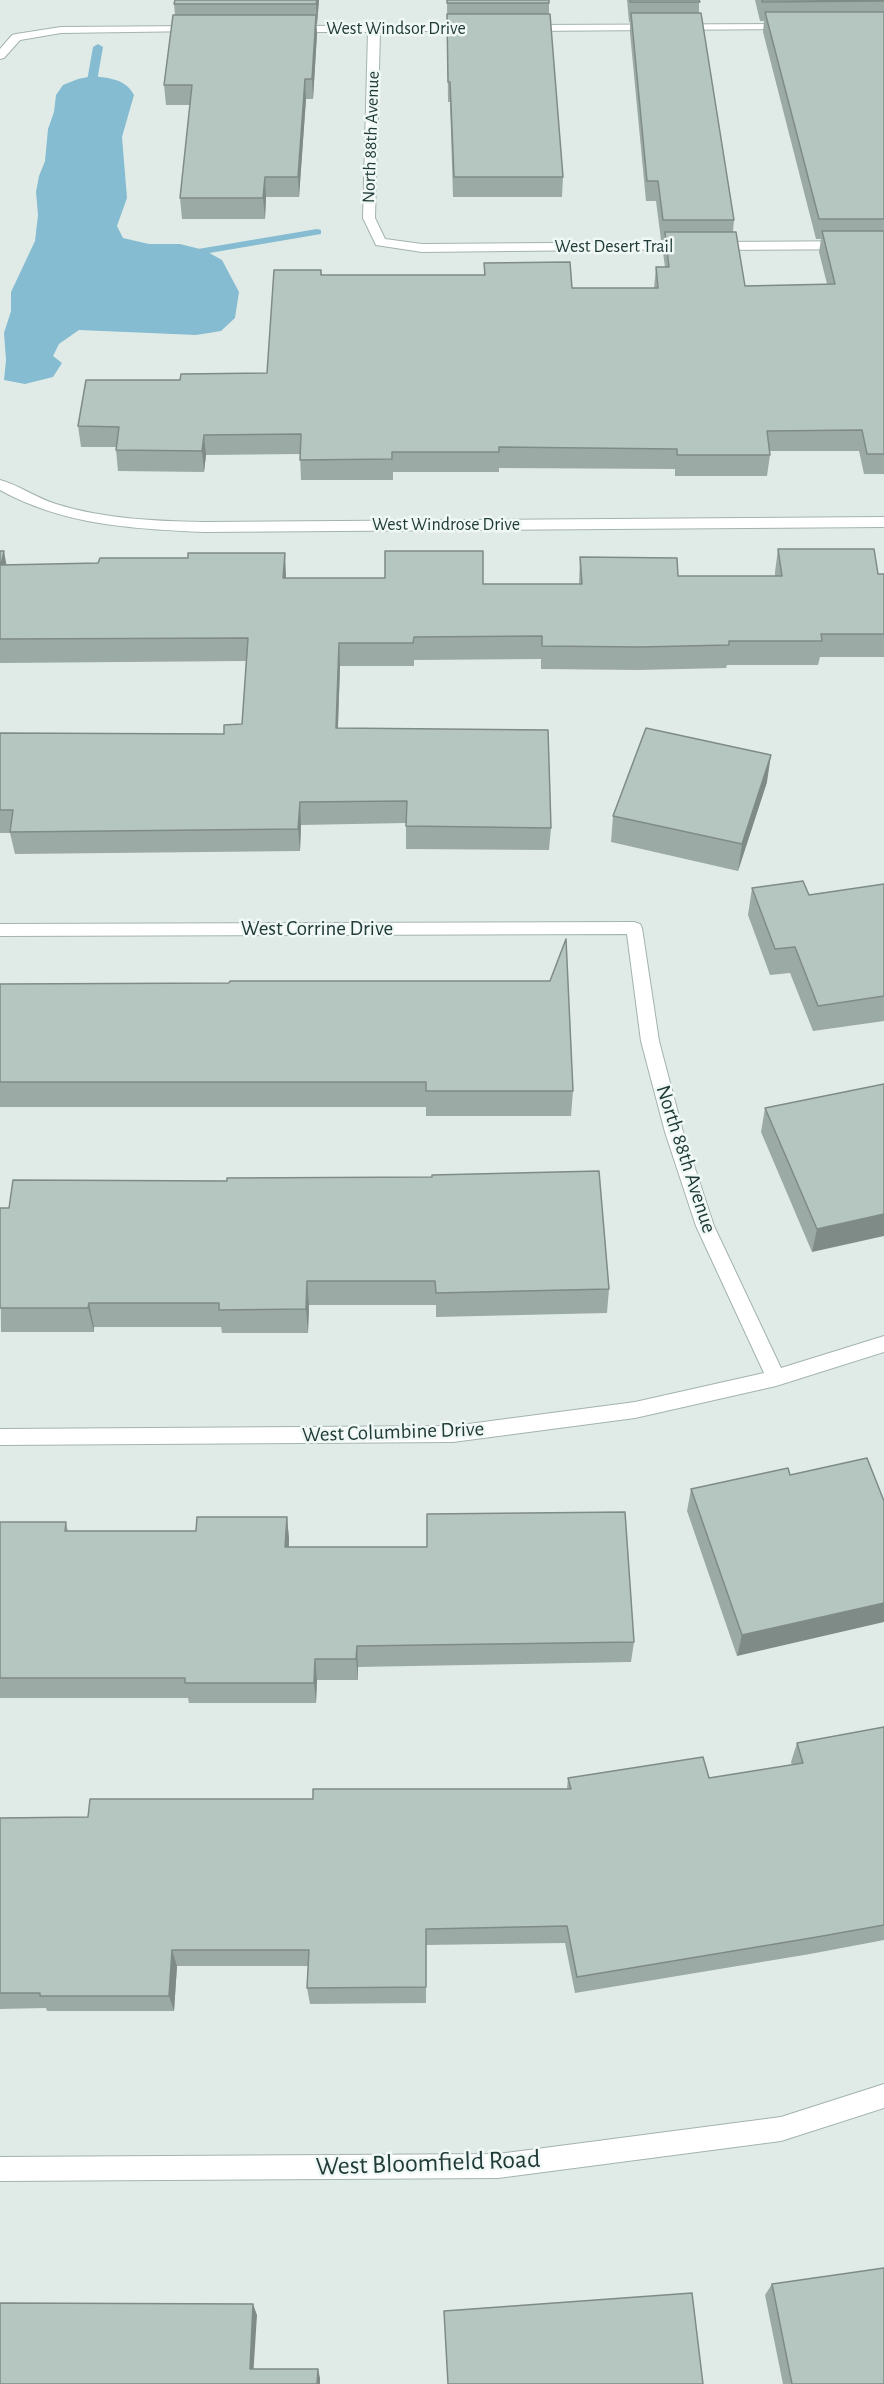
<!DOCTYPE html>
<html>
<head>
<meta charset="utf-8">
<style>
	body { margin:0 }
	canvas { display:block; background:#e0ebe7 }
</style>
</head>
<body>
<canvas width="884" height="2384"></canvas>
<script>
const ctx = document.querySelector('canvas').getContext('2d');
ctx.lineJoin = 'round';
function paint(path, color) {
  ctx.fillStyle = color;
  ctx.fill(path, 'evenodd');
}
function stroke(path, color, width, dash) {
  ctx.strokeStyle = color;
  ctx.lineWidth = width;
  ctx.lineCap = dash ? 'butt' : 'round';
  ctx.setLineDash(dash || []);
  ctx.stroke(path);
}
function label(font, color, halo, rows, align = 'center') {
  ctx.font = font + ' "Alegreya Sans",sans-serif';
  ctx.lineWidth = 5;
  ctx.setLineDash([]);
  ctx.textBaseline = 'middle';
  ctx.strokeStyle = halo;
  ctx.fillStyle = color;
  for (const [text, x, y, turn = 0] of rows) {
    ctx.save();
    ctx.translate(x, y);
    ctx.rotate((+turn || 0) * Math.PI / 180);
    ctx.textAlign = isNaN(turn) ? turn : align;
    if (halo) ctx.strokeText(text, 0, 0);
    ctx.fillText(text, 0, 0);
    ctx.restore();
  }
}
const water = new Path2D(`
	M93 76C109 78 126 79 134 95L122 137 127 198 117 226 123 238 149 244H180L204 250 222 260 239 292 235 318 221 331 196 335 79 330 59 344 53 356 62 363 53 377 25 384 4 380 6 360 4 333 11 311V292L35 241 38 215 36 192 39 176 45 161 48 129 54 112 56 95 63 85 78 79Z`);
const stream = new Path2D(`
	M98 44 103 47 97 81 92 84 87 81 93 47Z
	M317 229 321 230V234L192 256 186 253 192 250Z`);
const street = new Path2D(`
	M786 24 792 27 790 29 526 31 520 28 526 25Z
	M471 25 475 26V30L380 32 375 218 385 239 422 244 687 242 693 246 691 249 422 252 376 245 363 218 368 32H292L286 29 292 26Z
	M195 26 199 27V31L61 33 20 40 4 58 0 59V49L12 35 16 34 61 27Z
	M884 241V249L715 250 709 246 715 242Z
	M0 480C19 485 36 498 56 504 104 519 154 521 204 522L884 517V527L204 532C133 529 63 525 0 490Z
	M634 922 640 924 642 928 659 1041 683 1132 714 1226 781 1368 884 1336V1352L776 1386 635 1418 453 1442 0 1445V1429L453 1426 635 1402 764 1373 696 1226 665 1132 641 1041 627 934 0 936V924Z
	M884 2084V2108L781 2141 498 2178 0 2181V2157L498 2154 781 2117Z`);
const wall = new Path2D(`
	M319 0 317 24H316L317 34 313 99H306L299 197H266L265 219H182L180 198 190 105H166L164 85 175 15 174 4Z
	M447 0H549V14L563 177 562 197H453L450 102H448Z
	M627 0H699V13L734 220 733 232 745 286 827 284 819 252 821 239H816L763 32 764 21H760L755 0H884V474H864L859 451H769L770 455 767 476H675V469L499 468V472H393V480H301L300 454 206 455 204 472 118 471 116 450V447H81L78 426 180 380 267 373 321 270 322 275H484V263L572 288H654L656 267H665L663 253 664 240H661L656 201H646L630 33V22H629Z
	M778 549 878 574H884V657H820L818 665H727L726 668 638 670 541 669V659L414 660V666H340L338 728 551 828 549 850 406 849V823L301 825 300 851 15 854 10 833H0V733L224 734 242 724 246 661 0 663V551L6 565 286 578 483 584H579L580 557 678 576H775V572Z
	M767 782 738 871 611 842 613 816Z
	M884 884V1021L813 1031 790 973 770 975 748 915 752 888 809 895Z
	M0 984 573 1091 571 1116H426V1107H0Z
	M884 1084 812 1252 761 1132 765 1108Z
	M0 1208 609 1289 607 1313 436 1317V1305H309L308 1333H222L221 1327H94V1332H1Z
	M790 1475 737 1656 687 1511 691 1489Z
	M287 1517 289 1539V1547L634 1642 631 1662 358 1667V1680H317L316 1703H189L188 1698H0V1522H66L68 1531H196Z
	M884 1727V1940L810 1954 575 1993 565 1943 426 1945V2003L310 2004 307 1988 308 1966H177L174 2011H47L46 2008 0 2009V1818L88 1817 313 1799 567 1789 568 1778H709L792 1765 791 1762 797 1743Z
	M772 2284 884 2384H783L765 2295Z
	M444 2311 703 2384H448Z`);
const shadedWall = new Path2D(`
	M317 0H319L317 24 316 4Z
	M316 15 317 34 313 99 312 79Z
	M305 79 306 99 299 197 298 177Z
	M265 177 266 197 265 219 263 198Z
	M204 435 206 455 204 472 202 451Z
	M4 551 8 574 1 565Z
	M285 553 286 576 285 601 283 578Z
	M339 643 340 666 337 751 336 728Z
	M771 755 767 782 738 871 742 844Z
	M300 802 301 825 300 851 298 829Z
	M884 1214V1236L812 1252 817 1229Z
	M307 1281 309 1305 308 1333 306 1309Z
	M89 1303 94 1327V1332L88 1308Z
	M287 1517 289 1539 288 1568 285 1547Z
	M884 1603V1622L737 1656 742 1635Z
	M357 1646 358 1667V1680L356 1659Z
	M315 1659 317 1680 316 1703 314 1683Z
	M172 1950 177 1966 174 2011 169 1996Z
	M253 2304 257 2315 253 2378 250 2369Z
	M318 2369 320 2378V2384H317Z`);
const building = new Path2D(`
	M175 0H317L316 4H174Z
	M447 0H549V3H447Z
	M630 0H699L700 2H630Z
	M762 0H884V1L762 2Z
	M765 12H884V219H819Z
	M631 13H701L734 220H663L658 181H647Z
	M447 14H550L563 177H454L450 82H448Z
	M173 15H316L312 79H305L298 177H265L263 198H180L192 85H164Z
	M822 231H884V454H867L862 430 767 431 770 455H677V449L499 447V452H392V459L300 460 301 434 204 435 202 451 116 450 119 427 78 426 86 380H180L181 374 267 373 274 270H321V275H485L484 263 570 262 572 288H658L656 267H669L665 232H736L745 286 835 284Z
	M778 549H874L878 574H884V634H821L822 641H729V645L640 647 542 646V636L414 637 413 643H339L336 728 548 730 551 828 406 826 407 801 300 802 298 829 10 832 13 810H0V733L224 734V725L242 724 248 638 0 639V551H4L1 565 98 563 100 558H188V553H285L283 578H385V551H483V584H582L580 557 677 558 678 576H782Z
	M646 728 771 755 742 844 613 816Z
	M803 881 809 895 884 884V996L818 1006 795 947 775 949 752 888Z
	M566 939 573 1091H426V1082H0V984L229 983 230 981H550Z
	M884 1084V1214L817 1229 765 1108Z
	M599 1171 609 1289 436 1293 435 1281H307L306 1309 219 1310V1303H89L88 1308H0V1208H9L13 1180 227 1181V1178L432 1177V1175Z
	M867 1458 884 1501V1603L742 1635 691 1489 788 1468 790 1475Z
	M625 1512 634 1642 357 1646 356 1659H315L314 1683H185V1678H0V1522H66L65 1531H196L197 1517H287L285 1547H427V1514Z
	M884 1727V1925L817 1937 577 1977 567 1926 426 1929V1987L307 1988 309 1950H172L169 1996H40V1993H0V1818L88 1817 90 1799H313V1789H571L568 1778 703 1757 709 1778 803 1763 797 1743Z
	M884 2268V2384H792L772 2284Z
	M692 2293 703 2384H448L444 2311Z
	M0 2303 253 2304 250 2369H318L317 2384H0Z`);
const farStreetnames = [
	["West Windsor Drive",396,29],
	["North 88th Avenue",371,137,-88],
	["West Desert Trail",614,247],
	["West Windrose Drive",446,525]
];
const streetNames = [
	["West Corrine Drive",317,929],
	["North 88th Avenue",686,1159,72],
	["West Columbine Drive",393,1432,-2]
];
const nearStreetnames = [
	["West Bloomfield Road",428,2163,-2]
];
paint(water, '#86bcd1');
paint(stream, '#86bcd1');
stroke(street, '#a3b3af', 2);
paint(street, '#fff');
paint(wall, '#9caaa6');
paint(shadedWall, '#7f8b87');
paint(building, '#b5c6c1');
stroke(building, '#7f8b87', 1.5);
label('18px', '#203b38', '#f0f8f5', farStreetnames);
label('21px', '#203b38', '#f0f8f5', streetNames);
label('26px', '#203b38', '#f0f8f5', nearStreetnames);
</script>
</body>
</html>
